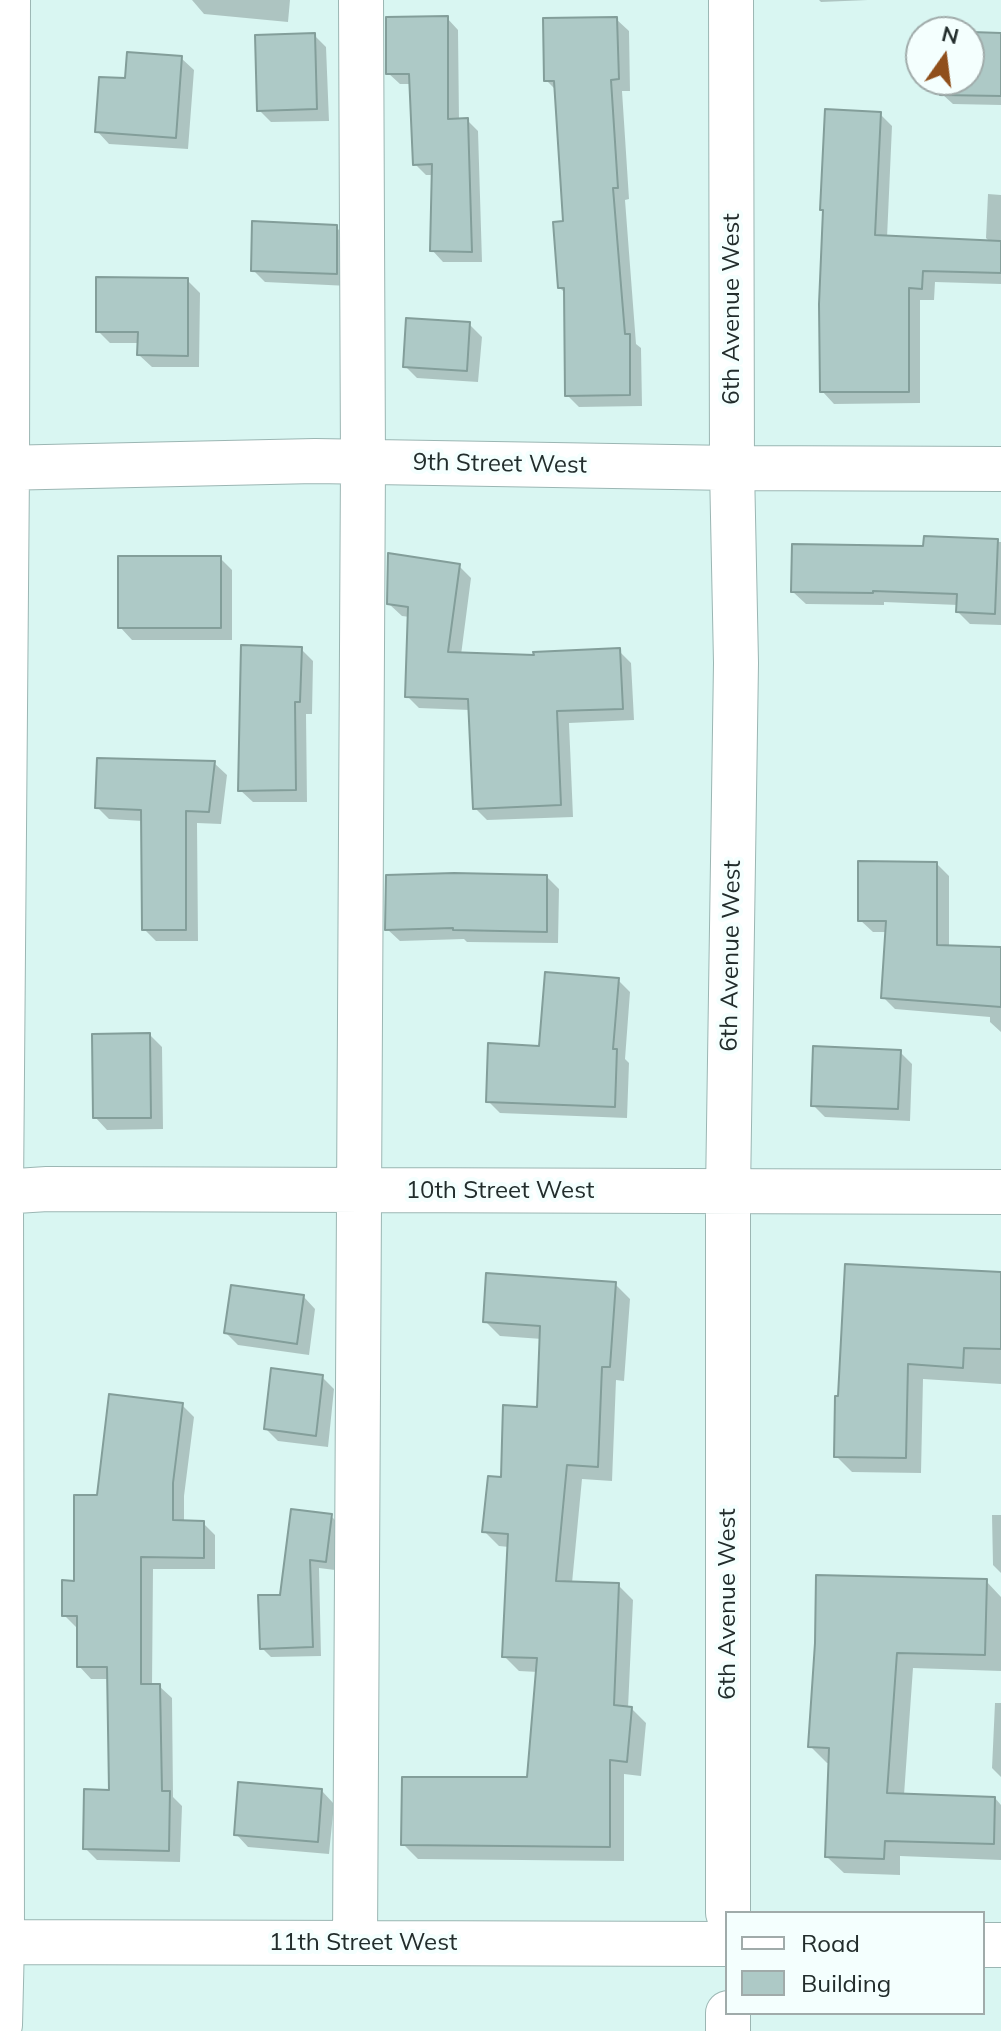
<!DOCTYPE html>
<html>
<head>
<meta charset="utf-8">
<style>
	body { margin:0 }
	#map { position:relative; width:1001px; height:2031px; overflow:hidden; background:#d9f6f2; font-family:Mulish,sans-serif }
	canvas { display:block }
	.legend { position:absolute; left:725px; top:1911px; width:260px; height:104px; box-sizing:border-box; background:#f4fffe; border:2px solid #a0abaa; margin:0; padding:10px 14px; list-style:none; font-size:24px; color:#222d2c }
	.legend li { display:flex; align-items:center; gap:16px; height:40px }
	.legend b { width:40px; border:2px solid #a0abaa }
	.north { position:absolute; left:905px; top:16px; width:80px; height:80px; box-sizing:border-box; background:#f4fffe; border:2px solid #a0abaa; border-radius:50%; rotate:14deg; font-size:22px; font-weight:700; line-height:32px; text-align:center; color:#222d2c }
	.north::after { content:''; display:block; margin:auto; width:28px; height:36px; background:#904f1b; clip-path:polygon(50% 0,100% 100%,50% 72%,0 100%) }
</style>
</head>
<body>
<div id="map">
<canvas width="1001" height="2031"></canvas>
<ul class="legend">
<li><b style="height:10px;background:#fff"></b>Road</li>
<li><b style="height:22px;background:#adc9c6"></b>Building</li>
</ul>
<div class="north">N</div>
</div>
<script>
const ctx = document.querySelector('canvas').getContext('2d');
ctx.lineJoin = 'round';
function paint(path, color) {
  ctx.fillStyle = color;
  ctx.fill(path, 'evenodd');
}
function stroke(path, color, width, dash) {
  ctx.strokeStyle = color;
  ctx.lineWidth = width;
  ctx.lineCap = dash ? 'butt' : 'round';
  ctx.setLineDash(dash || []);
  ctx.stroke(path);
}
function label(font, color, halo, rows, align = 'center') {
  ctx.font = font + ' Mulish,sans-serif';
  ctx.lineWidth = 8;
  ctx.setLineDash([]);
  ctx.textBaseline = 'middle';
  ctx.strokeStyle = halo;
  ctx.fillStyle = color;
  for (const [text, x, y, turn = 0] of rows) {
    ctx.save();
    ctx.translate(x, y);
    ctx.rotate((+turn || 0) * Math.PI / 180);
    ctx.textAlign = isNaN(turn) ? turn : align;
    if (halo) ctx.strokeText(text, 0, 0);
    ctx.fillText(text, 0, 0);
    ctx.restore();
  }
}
const shadow = new Path2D(`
	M192 0H290L288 22 204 14Z
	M819 0H868L821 2Z
	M545 17H609L611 19H616L629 31 630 91H622L629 199 625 200 636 344 641 348 642 406 579 407 567 395 566 294 560 288 565 223 557 91 546 80Z
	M447 18 458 30 459 120H467L478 131 482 262H443L432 250 434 175H426L415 164 411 84H400L388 73Z
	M969 34 1001 35V105L953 104 942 94 943 80H969Z
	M314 35 326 47 329 121 271 122 259 110Z
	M181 58 194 70 188 149 109 144 97 131 126 81Z
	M880 114 892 126 887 238 990 242 986 238 988 194 1001 195V284L935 282 934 300H920V403L834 404 822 391 825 212 822 209Z
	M336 227 348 239 349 286 265 282 253 270Z
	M187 280 200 293 199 367H152L139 355V343H110L98 331Z
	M469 324 482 337 478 382 417 378 405 366Z
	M926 538 1001 542V625L970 624 958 612V605L884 602V605L806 604 793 592 925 548Z
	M220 558 232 570V640H132L120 627Z
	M459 566 471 578 461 655 536 657 619 651 631 663 634 720 569 723 573 817 487 820 475 808 470 710 419 708 407 696 410 617 402 616 389 604Z
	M301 649 313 661 312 714H306L307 802H253L240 790Z
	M214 763 227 775 221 824 197 823 198 941H156L144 929 143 821 109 819 97 807Z
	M937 864 949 876V948L1001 949V1032L990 1022V1017L895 1009 883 997 887 932H873L860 920Z
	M547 877 559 889 558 943 467 942 464 939 400 941 387 929Z
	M618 980 630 992 625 1059 629 1063 627 1118 500 1113 488 1101 541 1048Z
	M150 1035 162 1047 163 1129 107 1130 95 1117Z
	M900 1052 912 1064 910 1121 825 1117 813 1105Z
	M1001 1274V1384L923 1379 921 1473 852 1472 836 1456 837 1398Z
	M615 1284 630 1299 624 1381 616 1380 612 1481 582 1479 572 1583 618 1585 633 1600 628 1708H631L646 1723 641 1776 624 1774V1861L418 1859 403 1844 528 1779 538 1672 519 1671 504 1656 509 1547 499 1546 484 1531 503 1480 539 1409 542 1339 500 1336 485 1321Z
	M303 1296 315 1309 309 1355 238 1345 226 1333Z
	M322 1377 334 1389 328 1447 278 1441 266 1429Z
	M182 1405 194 1417 184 1496V1523H203L215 1535V1569H153L152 1686H159L172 1698 173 1797 182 1806 180 1862 97 1860 85 1848 111 1792 109 1679H91L79 1666V1627H76L64 1615 76 1583 99 1497Z
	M992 1515H1001V1573L993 1565Z
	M331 1516 341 1526 335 1570 319 1568 321 1656 271 1657 262 1648 281 1597Z
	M986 1581 1001 1597V1671L913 1668 904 1795 995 1798 1001 1805V1860L900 1856V1875L844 1873 827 1857 830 1763H827L810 1746 817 1643Z
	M995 1703H1001V1777L992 1768Z
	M322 1791 334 1804 329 1854 248 1847 236 1834Z`);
const building = new Path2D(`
	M448 16V119L468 118 472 252 430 251 432 164 413 165 409 74H386V17Z
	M617 17 619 79 611 80 618 188H613L625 334H630V395L565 396 564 288H558L553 222 563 221 554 81H544L543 18Z
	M942 31 1001 33V96L940 95 941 80H969V32Z
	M315 33 317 109 257 111 255 35Z
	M127 52 182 56 176 138 95 132 99 77 125 78Z
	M825 109 881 112 875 235 1001 241V273L923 271 922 289 909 288V392H820L819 304 823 210H820Z
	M252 221 337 225V274L251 271Z
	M96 277 188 278V356L137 355 138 332H96Z
	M406 318 470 322 467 371 403 367Z
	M924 536 998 539 995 614 956 612 957 594 873 591V593L791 592 792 544 923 546Z
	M388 553 460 564 448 652 534 655 533 652 620 648 623 709 557 711 561 805 473 809 468 699 405 697 408 607 387 604Z
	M118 556H221V628H118Z
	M241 645 302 647 300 702H295L296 790 238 791Z
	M97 758 215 761 209 812 186 811V930H142L141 810 95 808Z
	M858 861 937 862V945L1001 947V1007L881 998 886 921H858Z
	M454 873 547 875V932L453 930V928L385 930 386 875Z
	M545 972 619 978 613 1049H617L615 1107 486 1102 488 1043 539 1046Z
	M150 1033 151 1118H93L92 1034Z
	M813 1046 901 1050 898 1109 811 1106Z
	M845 1264 1001 1272V1349L964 1348 963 1368 908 1364 906 1458 834 1457 835 1396H838Z
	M486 1273 616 1282 610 1367H602L598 1467 567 1465 556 1581 619 1583 614 1705 632 1707 627 1762 610 1760V1847L401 1845 402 1777H527L537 1658 502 1657 508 1534 482 1532 488 1476 501 1477 503 1405 537 1407 540 1326 483 1322Z
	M231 1285 304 1295 297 1344 224 1333Z
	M271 1368 323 1375 316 1436 264 1429Z
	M109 1394 183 1403 173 1483V1520L204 1521V1558L141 1557V1684H160L162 1791H170L169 1851 83 1849 84 1789 109 1790 107 1667H77V1616H62V1580L74 1581V1495H97Z
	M291 1509 332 1514 326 1562 310 1560 313 1647 260 1649 258 1595H280Z
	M816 1575 987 1579 985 1655 897 1653 887 1793 995 1797 994 1844 885 1841 884 1859 825 1857 829 1748 808 1747 815 1643Z
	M238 1782 322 1789 318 1842 234 1835Z`);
const minor = new Path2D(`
	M0 468 315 461 732 468 1001 469
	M0 1192 47 1189 1001 1192
	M728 1913V1192L736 663 732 468 731 0
	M0 1942 727 1944
	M355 1943 363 462 361 0
	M983 1945H1001
	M728 2013V2031
	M0 2025 2 1942 1 1192 7 468 8 0`);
const streetNames = [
	["6th Avenue West",732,309,-90],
	["9th Street West",500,464,1],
	["6th Avenue West",731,956,-89],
	["10th Street West",500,1191],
	["6th Avenue West",728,1604,-90],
	["11th Street West",363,1943]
];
paint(shadow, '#0003');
paint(building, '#adc9c6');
stroke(building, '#839e9a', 2);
stroke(minor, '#9bb6b3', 46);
stroke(minor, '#fff', 44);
label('24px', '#222d2c', '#f4fffe', streetNames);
</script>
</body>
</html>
